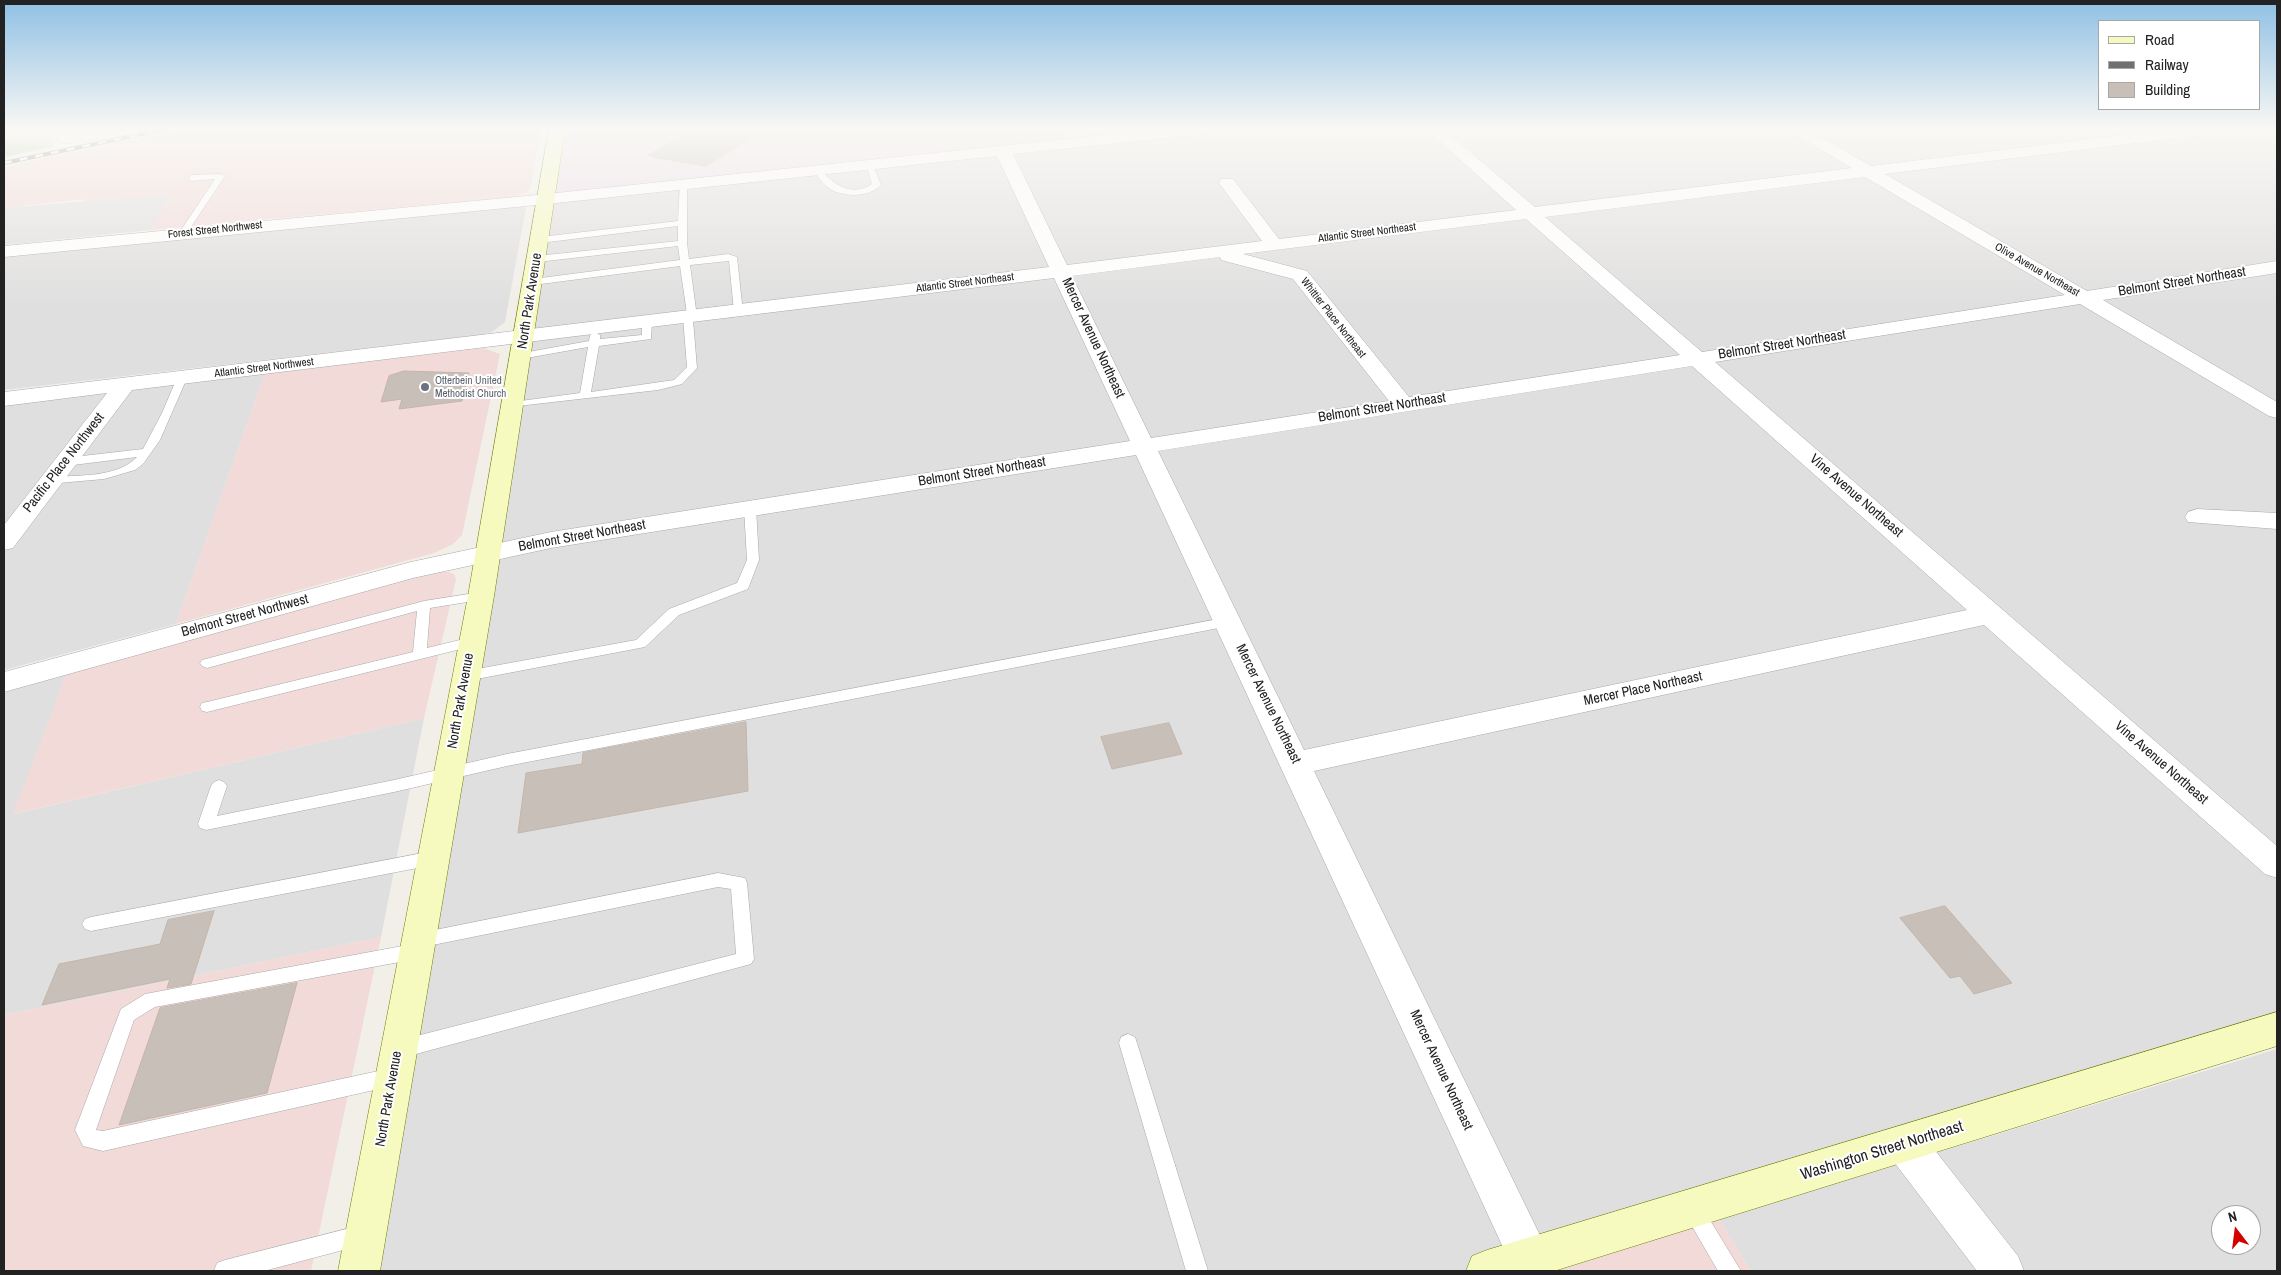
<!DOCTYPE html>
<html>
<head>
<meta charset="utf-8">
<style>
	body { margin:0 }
	#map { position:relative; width:2281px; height:1275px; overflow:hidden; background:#f2efe9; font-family:"Archivo Narrow",sans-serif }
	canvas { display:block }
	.frame { position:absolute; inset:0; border:5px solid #222; pointer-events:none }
	.legend { position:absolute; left:2098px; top:20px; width:162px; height:90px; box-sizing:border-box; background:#fff; border:1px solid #a7a7a7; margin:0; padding:6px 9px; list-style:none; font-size:15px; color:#222 }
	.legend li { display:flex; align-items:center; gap:10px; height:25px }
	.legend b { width:25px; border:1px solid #a7a7a7 }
	.north { position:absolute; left:2211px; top:1205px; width:50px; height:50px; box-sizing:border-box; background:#fff; border:1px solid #a7a7a7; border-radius:50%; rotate:345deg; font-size:14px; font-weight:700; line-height:20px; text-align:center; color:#222 }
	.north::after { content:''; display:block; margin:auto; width:18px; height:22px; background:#d40000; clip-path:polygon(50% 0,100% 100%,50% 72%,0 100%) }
</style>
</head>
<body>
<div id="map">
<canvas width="2281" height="1275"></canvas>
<div class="frame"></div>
<ul class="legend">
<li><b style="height:6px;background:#f7fabf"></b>Road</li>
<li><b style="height:6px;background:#707070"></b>Railway</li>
<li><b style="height:14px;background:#c7bfb8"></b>Building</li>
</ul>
<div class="north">N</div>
</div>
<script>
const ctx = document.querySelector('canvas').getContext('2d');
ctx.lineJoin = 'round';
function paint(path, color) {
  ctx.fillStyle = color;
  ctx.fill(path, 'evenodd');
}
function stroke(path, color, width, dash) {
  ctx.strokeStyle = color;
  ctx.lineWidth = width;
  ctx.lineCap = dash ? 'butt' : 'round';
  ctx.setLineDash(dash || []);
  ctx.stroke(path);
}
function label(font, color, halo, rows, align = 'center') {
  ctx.font = font + ' "Archivo Narrow",sans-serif';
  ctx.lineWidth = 4;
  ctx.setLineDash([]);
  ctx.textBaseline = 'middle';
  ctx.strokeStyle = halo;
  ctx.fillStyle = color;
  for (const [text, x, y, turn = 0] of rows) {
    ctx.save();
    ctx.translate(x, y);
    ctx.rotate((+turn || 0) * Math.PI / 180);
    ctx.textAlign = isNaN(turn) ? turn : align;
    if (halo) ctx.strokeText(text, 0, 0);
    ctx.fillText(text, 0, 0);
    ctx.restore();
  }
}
const residential = new Path2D(`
	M4 129H49L56 146 4 142Z
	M1069 129H2277V1029L1487 1271H359L547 199 1075 142Z
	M172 194 151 230 4 245V208Z
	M517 205 526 208 505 322 492 332 481 335 4 390V256Z
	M265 373 176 624 4 670V404Z
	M68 670 14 814 424 718 381 937 4 1015V688Z
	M2277 1049V1271H1751L1719 1219ZM2221 1215H2251V1245H2221Z`);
const commercial = new Path2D(`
	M181 129H541L530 189 527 192 512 197 151 230 172 194 84 202 85 199 4 208V167Z
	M483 348 500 354 462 535 453 544 434 553 176 624 265 373Z
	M431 572H449L454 574 456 579 424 718 13 814 68 670Z
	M381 937 311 1271H4V1015Z
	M1719 1219 1751 1271H1556Z`);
const industrial = new Path2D(`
	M557 129H1069L1075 143 547 199Z`);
const forest = new Path2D(`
	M4 142 56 146 4 157Z`);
const building = new Path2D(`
	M695 129H765L706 166 652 157 654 156 648 155Z
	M404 371 469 373 462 401 399 409 402 399 381 402 389 376Z
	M746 722 748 791 518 833 526 773 582 764 583 753Z
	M1169 723 1182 754 1112 769 1101 737Z
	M1945 906 2012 983 1974 994 1960 976 1950 978 1900 918Z
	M214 911 191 984 167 988 170 979 42 1005 59 964 160 944 168 920Z
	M297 983 267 1093 119 1125 160 1008Z`);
const lane = new Path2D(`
	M866 163H872L881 185C869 198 840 198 826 186 821 182 818 176 814 171L821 169C833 186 853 197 872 184Z
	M221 174 225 176 187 233 180 235 179 233 215 179 192 181 188 178 192 175Z
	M680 183 687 185V243L689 259 728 254 737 257 743 313 734 311 729 261 690 265 697 317 693 320 697 368 682 384 658 390 509 407V403L513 402 580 393 588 347 521 359 517 358V354L589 341 590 335 595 332 600 335V339L642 335V322L647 319 652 322 651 339 599 346 591 392 674 380 687 367 683 317 687 314 680 266 533 285 528 282 533 279 680 260 678 246 537 262 532 259 537 256 678 241V226L540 243 535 240 540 237 678 221Z
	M182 375 187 378 160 440 143 464 135 470 104 479 47 484 45 481 47 478 51 477C78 475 117 478 137 457L65 466 59 462 65 458 143 449 162 413 177 378Z
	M750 504 756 508 759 560 748 589 679 615 645 647 466 681 461 680 459 676 461 672 466 671 636 640 669 609 737 583 747 560 744 508Z
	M481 592 486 593 488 596 486 599 430 608 427 648 472 637 477 639 479 642 477 645 207 712 202 711 200 707 202 703 207 702 413 652 417 611 207 668 202 666 200 663 202 660 424 601Z
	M1229 617 1234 619 1236 622 1234 625 507 766 394 792 206 830 200 828 198 824 211 786 214 782 219 780 224 782 227 786 217 816 394 780 507 754Z
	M433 851 439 853 441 858 439 863 433 865 91 931 85 929 82 924 85 919 91 917Z
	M718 873 745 878 747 883 754 959 751 964 401 1058 394 1055 392 1049 394 1043 401 1040 736 954 731 889 718 887 423 947 425 951 422 956 416 959 155 1007 134 1020 96 1130 103 1131 392 1068 399 1071 401 1077 399 1083 392 1086 103 1151 83 1146 75 1130 121 1009 145 994 413 944 411 940 414 935 420 933Z
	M1128 1034 1135 1037 1137 1043 1208 1271H1186L1119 1043 1121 1037Z
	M1692 1199 1699 1202 1741 1271H1718L1682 1209 1685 1202Z
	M362 1225 369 1228 372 1235 369 1242 362 1245 264 1271H214L217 1263 225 1260Z`);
const street = new Path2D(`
	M52 129H68L75 140 73 143H61Z
	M1162 129H1212L1204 134 1013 154 1067 265 1262 241 1219 183 1221 179H1233L1279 239 1516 210 1426 129H1443L1535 207 1852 168 1791 132 1788 129H1807L1871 166 2174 129H2218L2215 132 2210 134 1885 174 2087 291 2277 261V273L2103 300 2277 402V418L2269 416 2080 304 1715 362 2277 846V878L2265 874 1984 625 1314 771 1551 1258 1546 1271H1514L1136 455 551 548 413 578 4 692V672L411 562 551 532 1130 441 1054 278 132 390 13 548 4 550V525L107 393 4 406V392L1049 267 997 156 547 204 4 257V246L547 194ZM1865 177 2065 295 1702 352 1545 217ZM1526 219 1680 355 1409 397 1307 271 1243 254ZM1220 257 1221 260 1293 279 1389 401 1151 438 1072 276ZM1692 366 1967 610 1304 750 1158 451Z
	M2197 509 2277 513V529L2188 522 2185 517 2188 512Z
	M1905 1125 1919 1130 2018 1256 2024 1271H1977L1891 1158 1885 1144 1891 1130Z`);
const secondary = new Path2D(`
	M549 129H565L494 596 380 1271H338L468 596Z
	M2277 1012V1046L1554 1271H1466L1472 1256 1487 1250Z`);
const rail = new Path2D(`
	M4 163 166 129`);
const markers = [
	[425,387,5,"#6b7280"]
];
const farStreetnames = [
	["Forest Street Northwest",215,230,-6],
	["Atlantic Street Northeast",1367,233,-7],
	["Olive Avenue Northeast",2037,270,30],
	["Atlantic Street Northeast",965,283,-7],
	["Whittier Place Northeast",1333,318,52],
	["Atlantic Street Northwest",264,368,-7]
];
const farWorshipnames = [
	["Otterbein United",435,381],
	["Methodist Church",435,394]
];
const streetNames = [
	["Belmont Street Northeast",2182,282,-9],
	["North Park Avenue",530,301,-81],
	["Mercer Avenue Northeast",1093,338,65],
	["Belmont Street Northeast",1782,345,-9],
	["Belmont Street Northeast",1382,408,-9],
	["Pacific Place Northwest",64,463,-52],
	["Belmont Street Northeast",982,472,-9],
	["Vine Avenue Northeast",1856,496,41],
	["Belmont Street Northeast",582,536,-10],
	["Belmont Street Northwest",245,616,-15],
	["Mercer Place Northeast",1643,689,-12],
	["North Park Avenue",461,701,-80],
	["Mercer Avenue Northeast",1268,704,64],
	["Vine Avenue Northeast",2161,763,41],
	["Mercer Avenue Northeast",1441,1070,65],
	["North Park Avenue",389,1099,-80]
];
const nearStreetnames = [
	["Washington Street Northeast",1882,1151,-17]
];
paint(residential, '#e0dfdf');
paint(commercial, '#f2dad9');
paint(industrial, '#ebdbe8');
paint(forest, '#add19e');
paint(building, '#c7bfb8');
stroke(building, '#c4b6ab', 1);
stroke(lane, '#a9a9a9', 1);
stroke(street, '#a9a9a9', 1);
stroke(secondary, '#707d05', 1);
paint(lane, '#fff');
paint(street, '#fff');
paint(secondary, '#f7fabf');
stroke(rail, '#707070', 4);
stroke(rail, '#fff', 2.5, [8]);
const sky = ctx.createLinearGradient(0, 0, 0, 307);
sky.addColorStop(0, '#8fc0e4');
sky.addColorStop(0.42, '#f9f8f5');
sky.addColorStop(1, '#f9f8f500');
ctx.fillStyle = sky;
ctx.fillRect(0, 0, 2281, 307);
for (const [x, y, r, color] of markers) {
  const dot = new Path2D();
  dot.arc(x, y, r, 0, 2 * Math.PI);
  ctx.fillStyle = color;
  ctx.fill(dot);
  stroke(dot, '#fff', 2);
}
label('11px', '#222', '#fff', farStreetnames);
label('11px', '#5b616d', '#fff', farWorshipnames, 'left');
label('14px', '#222', '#fff', streetNames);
label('16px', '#222', '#fff', nearStreetnames);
</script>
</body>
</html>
